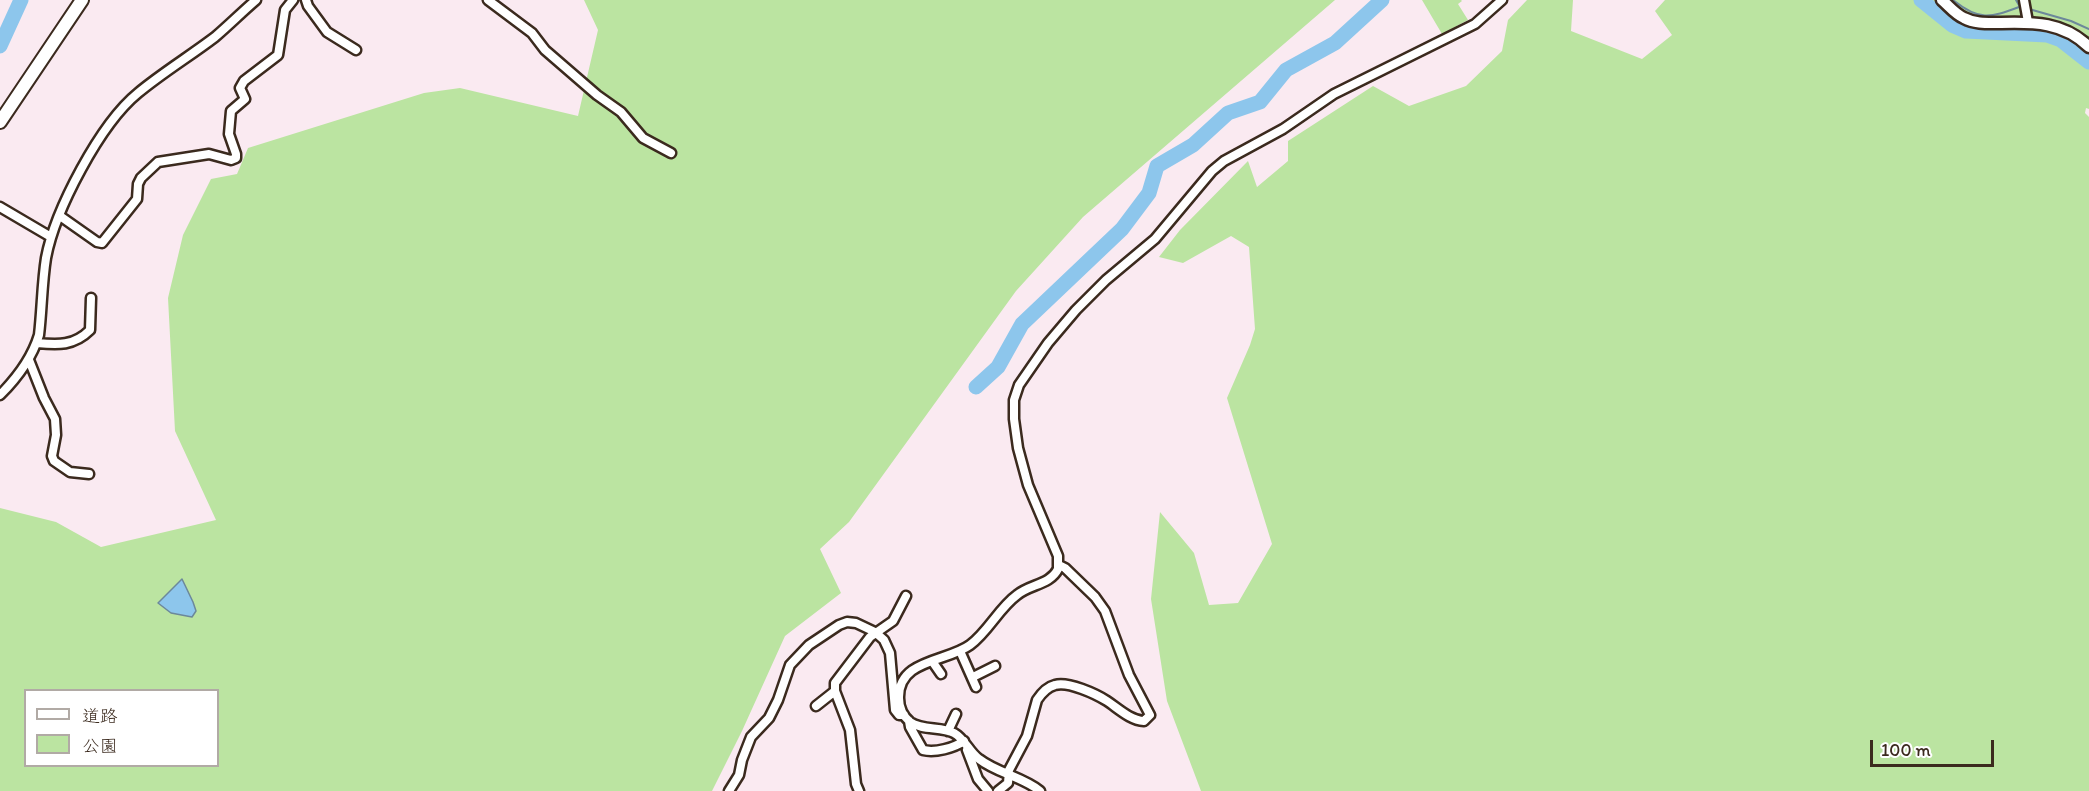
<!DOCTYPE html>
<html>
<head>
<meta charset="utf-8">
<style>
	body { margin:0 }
	#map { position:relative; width:2089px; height:791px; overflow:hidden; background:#faeaf1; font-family:Itim,"Klee One",sans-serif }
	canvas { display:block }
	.legend { position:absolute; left:24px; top:689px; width:195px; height:78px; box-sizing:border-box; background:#fff; border:2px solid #b1aaa5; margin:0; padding:8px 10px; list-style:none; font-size:18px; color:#3b2a1e }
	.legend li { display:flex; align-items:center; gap:12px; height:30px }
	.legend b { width:30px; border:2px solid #b1aaa5 }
	.scale { position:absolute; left:1870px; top:740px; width:124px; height:27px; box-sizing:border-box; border:3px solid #3b2a1e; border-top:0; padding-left:8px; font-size:18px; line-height:21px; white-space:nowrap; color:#3b2a1e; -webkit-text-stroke:4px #fff; paint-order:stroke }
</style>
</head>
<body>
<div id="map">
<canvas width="2089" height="791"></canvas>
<ul class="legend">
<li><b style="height:8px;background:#fff"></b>道路</li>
<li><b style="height:16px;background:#bbe4a1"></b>公園</li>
</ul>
<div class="scale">100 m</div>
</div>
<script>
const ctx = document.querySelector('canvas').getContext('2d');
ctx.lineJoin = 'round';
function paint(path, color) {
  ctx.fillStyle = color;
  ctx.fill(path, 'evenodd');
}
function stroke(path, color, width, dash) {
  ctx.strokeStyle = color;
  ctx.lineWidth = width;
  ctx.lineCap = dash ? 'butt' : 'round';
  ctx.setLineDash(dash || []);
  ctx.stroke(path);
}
const green = new Path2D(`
	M584 0H1335L1083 217 1016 291 849 522 820 549 841 593 785 636 742 731 712 791H0V508L56 522 101 547 216 520 175 431 168 298 183 235 211 179 237 174 248 148 424 93 460 88 578 116 598 30ZM26 690H218V766H26Z
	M1422 0H1461L1462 1 1458 4 1468 20 1442 34Z
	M1527 0H1573L1571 31 1642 59 1672 35 1655 11 1665 0H2089V109L2086 108 2085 113 2089 117V791H1201L1167 701 1151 599 1160 512 1194 553 1209 605 1238 603 1272 544 1227 398 1250 345 1255 329 1249 247 1231 236 1183 263 1159 257 1180 230 1248 161 1257 187 1288 161V141L1373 86 1409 106 1466 86 1502 51 1508 20Z`);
const water = new Path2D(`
	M182 579 193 602 196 611 192 617 171 613 158 603Z`);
const stream = new Path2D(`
	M1953 0C1979 21 1990 18 2019 7
	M2016 0 2020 7 2024 8
	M2029 9 2071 21 2089 29`);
const river = new Path2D(`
	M1921 0 1952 25 1966 31 2047 35 2061 40 2089 62
	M0 46 21 0
	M976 387 998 367 1022 324 1122 229 1149 193 1157 166 1193 145 1228 113 1260 102 1286 70 1335 43 1382 0`);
const minor = new Path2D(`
	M306 0 308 6 327 32 356 50
	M488 0 532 33 545 50 597 95 621 112 643 138 671 153
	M2024 0 2028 22
	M0 207 51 237
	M60 216 97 242 102 243 137 199 138 184 141 178 158 162 209 154 231 160 236 158V154L229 134 231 111 245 99 240 88 244 81 278 55 285 10 293 0
	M37 343C58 345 74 346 90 330L91 298
	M29 360 44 398 55 419 56 435 52 456 54 461 70 472 89 474
	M0 395C17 378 32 358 39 335 42 310 42 283 46 258 55 210 100 124 138 93 162 73 190 56 215 37 229 25 242 12 256 0
	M960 651 976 687
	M932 661 941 674
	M973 677 995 666
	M816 706 835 691
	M909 721 910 727 923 750C935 753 954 748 964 741
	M948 731 956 714
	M967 750 978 779 988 791
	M729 791 739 775 742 760 751 737 769 718 778 700 790 665 809 645 839 625 847 622 856 623 875 632 884 640 890 653 895 710 899 715H904
	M859 791 856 784 850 730 835 691V683L870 637 893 621 906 596
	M998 791 1008 783 1009 770 1027 736 1037 700C1041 694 1047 687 1055 685 1068 681 1096 694 1107 701 1119 709 1130 720 1144 721L1150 715 1129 675 1105 611 1095 597 1065 568 1059 565
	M1040 791C1023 777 997 773 979 759 969 752 965 739 954 733 941 726 923 731 910 722 903 716 899 707 899 698 898 659 947 662 970 645 988 632 999 608 1017 595 1030 584 1050 585 1058 569V556L1028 485 1018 448 1014 419V400L1019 385 1048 343 1076 310 1106 280 1155 239 1212 171 1224 161 1283 129 1334 94 1475 24 1502 0`);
const tertiary = new Path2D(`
	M1942 0C1949 6 1955 14 1964 18 1975 24 1988 23 2001 23 2033 22 2064 22 2089 47`);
const secondary = new Path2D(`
	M0 122 82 0`);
paint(green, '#bbe4a1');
paint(water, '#8dc6ec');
stroke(water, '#6c889a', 1.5);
stroke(stream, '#6c889a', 2);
stroke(river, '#8dc6ec', 15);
stroke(minor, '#3b2a1e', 13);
stroke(tertiary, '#3b2a1e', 15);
stroke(secondary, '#3b2a1e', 16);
stroke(minor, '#fff', 8);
stroke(tertiary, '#fff', 10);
stroke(secondary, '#fff', 12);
</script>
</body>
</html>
